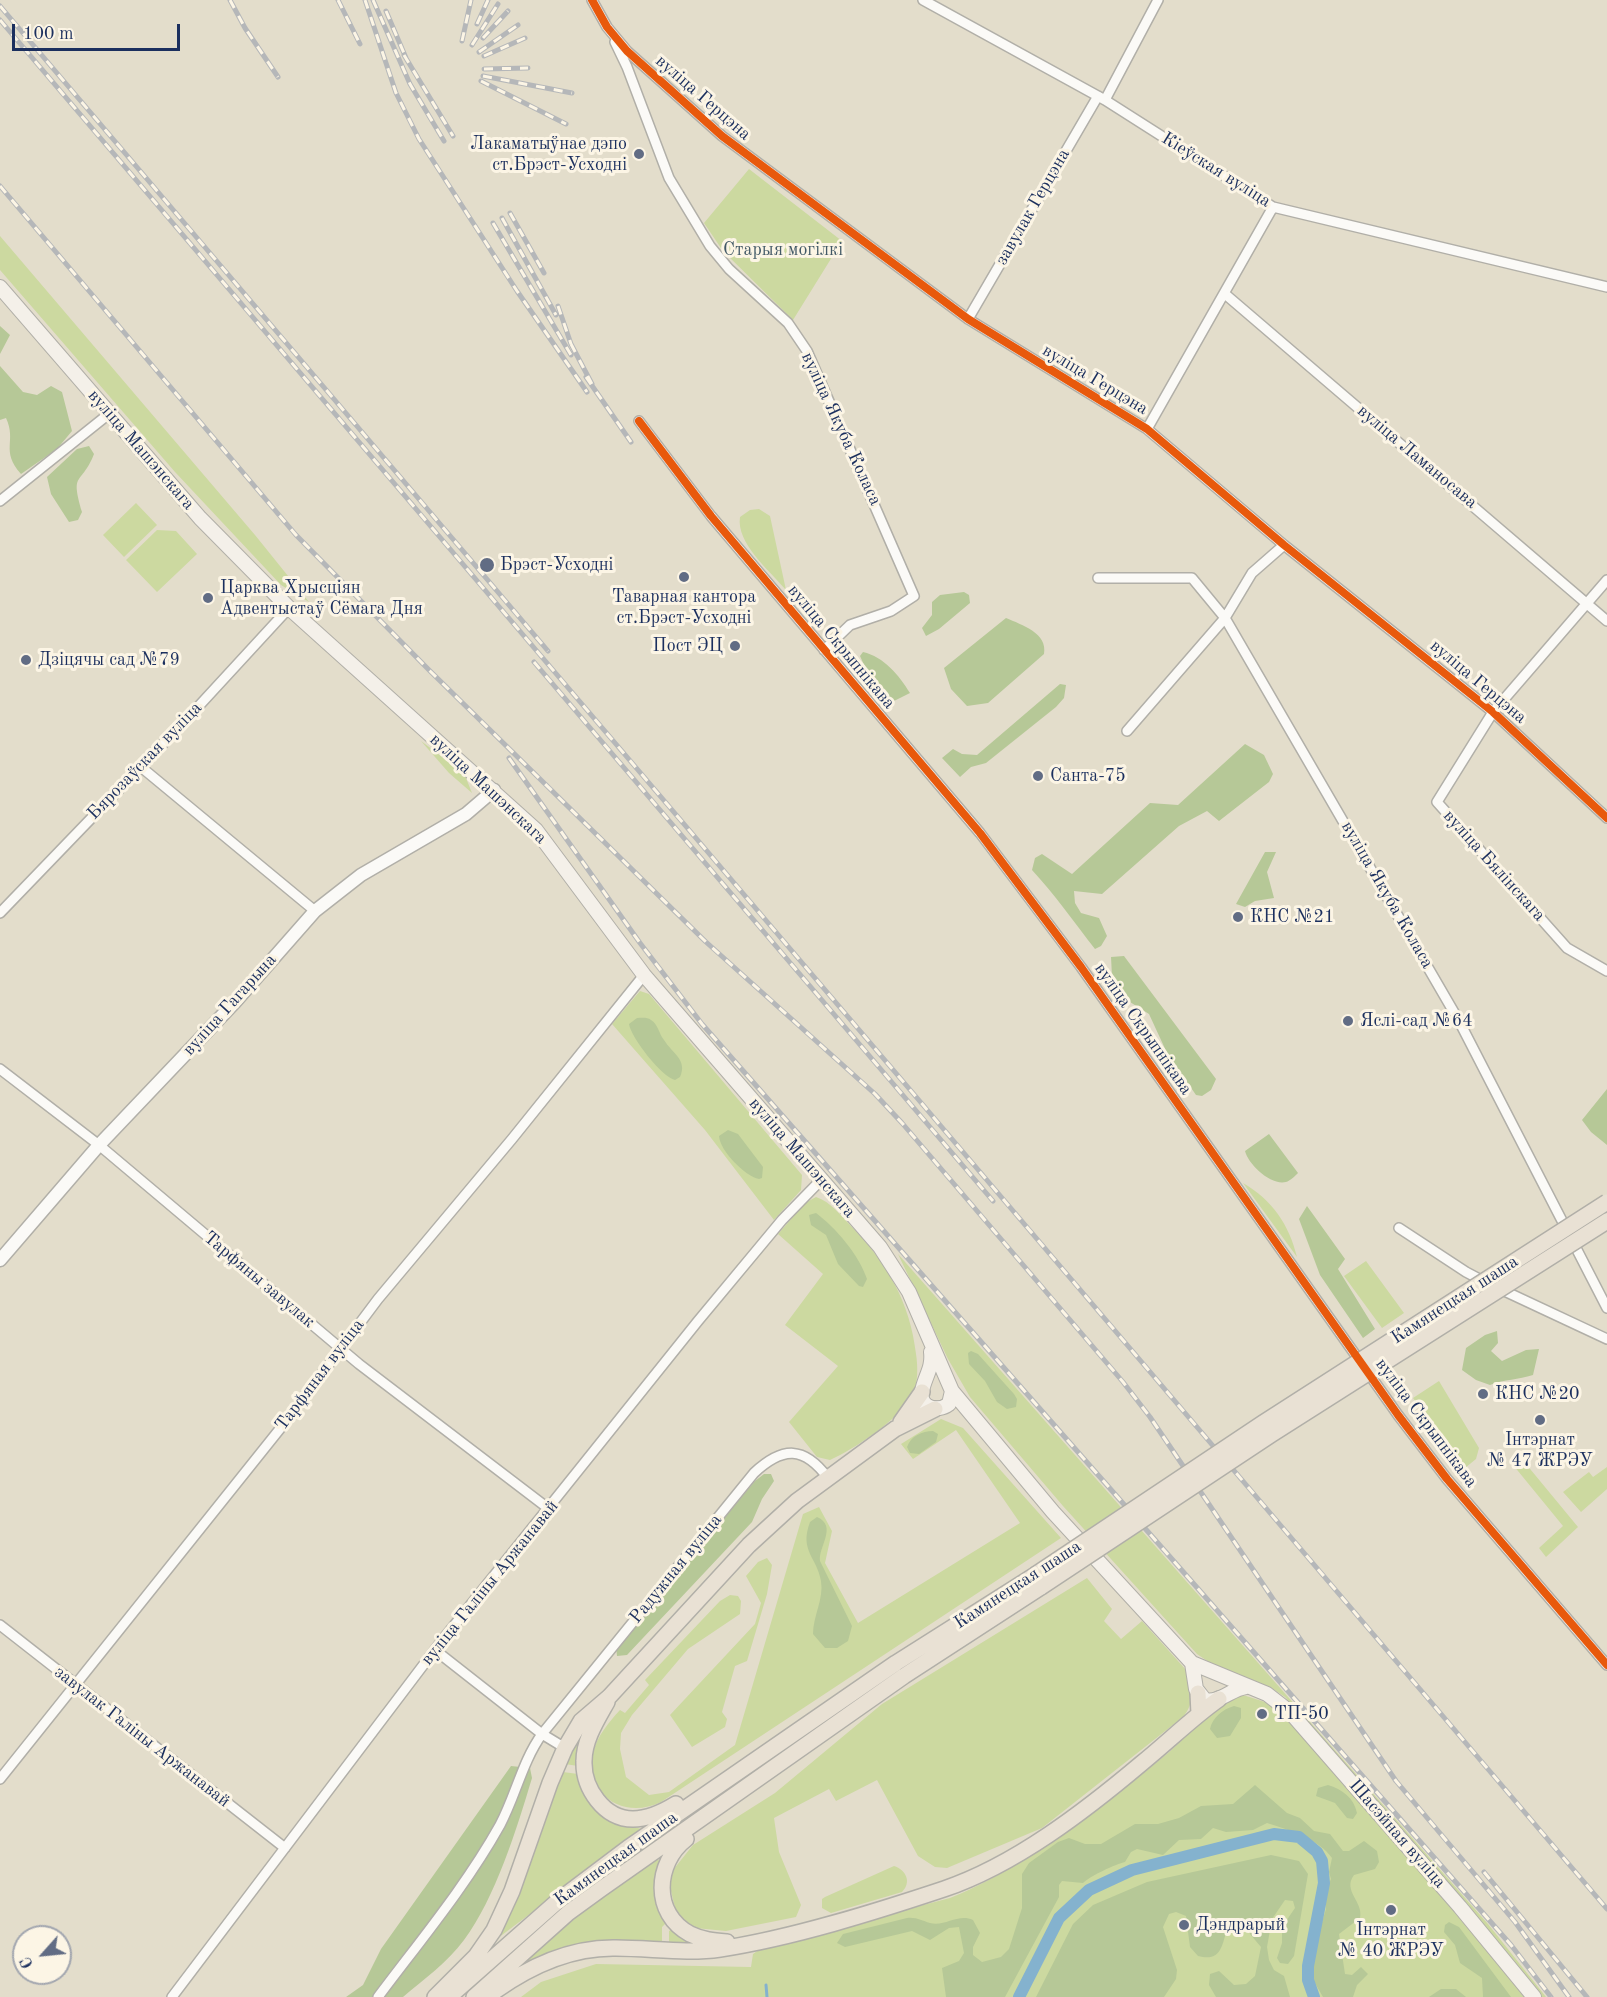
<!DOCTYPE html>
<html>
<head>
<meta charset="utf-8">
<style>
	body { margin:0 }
	#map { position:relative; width:1607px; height:1997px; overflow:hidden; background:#e3ddcb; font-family:"Old Standard TT",serif }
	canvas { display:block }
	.north { position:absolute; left:12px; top:1925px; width:60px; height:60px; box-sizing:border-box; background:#fcf5e5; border:2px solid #a2a6af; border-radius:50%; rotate:243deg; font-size:16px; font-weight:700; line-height:24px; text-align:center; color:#1b2f5e }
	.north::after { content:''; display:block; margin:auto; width:21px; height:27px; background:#616c84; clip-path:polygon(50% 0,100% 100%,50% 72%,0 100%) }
	.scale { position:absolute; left:12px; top:24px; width:168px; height:27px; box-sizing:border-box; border:3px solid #1b2f5e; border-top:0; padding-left:8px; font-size:18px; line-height:21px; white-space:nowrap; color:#1b2f5e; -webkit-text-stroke:4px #fcf5e5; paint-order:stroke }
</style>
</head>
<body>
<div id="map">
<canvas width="1607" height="1997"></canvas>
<div class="north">С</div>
<div class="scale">100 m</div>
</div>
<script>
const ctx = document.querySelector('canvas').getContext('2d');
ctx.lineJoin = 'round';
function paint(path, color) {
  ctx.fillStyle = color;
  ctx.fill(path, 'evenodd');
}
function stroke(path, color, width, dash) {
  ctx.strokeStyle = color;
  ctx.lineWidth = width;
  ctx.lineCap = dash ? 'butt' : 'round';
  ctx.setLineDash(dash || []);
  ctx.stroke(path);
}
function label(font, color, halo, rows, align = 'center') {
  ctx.font = font + ' "Old Standard TT",serif';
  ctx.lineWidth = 6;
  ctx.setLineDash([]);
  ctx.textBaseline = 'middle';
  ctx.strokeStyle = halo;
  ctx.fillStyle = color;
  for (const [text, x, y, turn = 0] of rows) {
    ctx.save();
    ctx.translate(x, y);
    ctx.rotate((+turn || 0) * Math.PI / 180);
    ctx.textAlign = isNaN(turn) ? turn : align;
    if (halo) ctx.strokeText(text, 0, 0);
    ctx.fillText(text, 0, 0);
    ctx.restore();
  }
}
const green = new Path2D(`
	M749 169 842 241 793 320 723 251 704 223Z
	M0 236 255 535 309 602 281 585 175 472 0 270Z
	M136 503 157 525 124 557 103 535Z
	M759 509 770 516 786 590C769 570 736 543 740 517L750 510Z
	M157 530 176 531 197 554 157 592 126 560Z
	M421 741 464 773 472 793 449 773Z
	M640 991 649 994 802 1175 801 1190 774 1220 705 1130 612 1024Z
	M1243 1183C1272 1200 1289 1224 1297 1257Z
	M816 1197C831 1202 840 1215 851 1226 887 1263 910 1302 916 1354 918 1366 918 1384 913 1395 901 1418 853 1450 830 1460L817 1457 789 1422 838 1366 785 1325 823 1274 778 1234 805 1203Z
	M898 1254 1488 1924 1546 1997H1541L1452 1889 1285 1697 1270 1687 1219 1669 1197 1654 1063 1506 970 1397 948 1359Z
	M1366 1261 1404 1313 1382 1328 1344 1276Z
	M1439 1381 1479 1448 1476 1459 1465 1468 1413 1398Z
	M941 1419 963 1428 1061 1538 661 1802C624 1820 585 1796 593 1753 597 1736 609 1722 620 1710L625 1713 649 1685 645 1680 720 1601 730 1595 738 1596 741 1601 740 1614 688 1649 632 1715 621 1733 620 1749 626 1777 649 1795 669 1792 735 1745 803 1514 819 1507 832 1531 825 1563 858 1623 1020 1523 956 1430 913 1459 901 1444Z
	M1509 1460 1526 1464 1578 1527 1546 1557 1539 1548 1563 1526Z
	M1607 1467V1489L1581 1512 1563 1492 1589 1472 1593 1477Z
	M767 1558 772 1565 767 1594 747 1661 735 1666 722 1712 727 1719 725 1727 692 1747 670 1715 755 1624 761 1603 746 1576 758 1562Z
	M1087 1578 1112 1609 1104 1621 1121 1639 1142 1621 1187 1671C1195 1686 1194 1704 1183 1717L1042 1828 947 1868 935 1867 918 1856 877 1780 836 1801 829 1789 774 1818 779 1852 801 1905 796 1917 726 1931 695 1928 680 1917 675 1908 670 1887 673 1870 693 1845 775 1793 882 1704Z
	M1243 1695 1265 1702 1286 1717 1461 1917 1526 1997H521L541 1982 596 1964 751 1967 753 1954 763 1947 950 1898C1003 1877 1041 1848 1087 1815 1114 1795 1142 1775 1168 1753 1189 1735 1214 1698 1243 1695Z
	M586 1721 578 1766 565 1764Z
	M563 1772 578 1774C590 1811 604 1823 643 1829L498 1938 515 1899Z
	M658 1859 660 1863 655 1891 667 1922 662 1927V1945L556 1951 518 1966 587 1908Z
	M894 1866C906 1870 912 1882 902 1892L831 1913 822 1908V1899L825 1897Z
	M673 1928 697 1944H669V1931Z`);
const forest = new Path2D(`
	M0 326 10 335 0 354Z
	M0 366 23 392 37 395 51 386 62 392 72 431 57 449 21 474C0 450 17 442 6 418L0 420Z
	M89 446 94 454C81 487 70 470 82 512L78 520 69 522 51 494 47 477 77 449Z
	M964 592 969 595 970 603 939 629 926 636 922 628 932 615V602L940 595Z
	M1006 618C1022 625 1048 633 1044 654L988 703 967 706 951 689 944 668Z
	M863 652C884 657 899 675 910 693L894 701C878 693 867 672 860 656Z
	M1060 684 1066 685 1064 698 1056 707 986 763 971 767 960 777 942 758 953 749 962 754 977 755Z
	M1245 744 1264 755 1273 774 1269 782 1219 821 1207 811 1179 826 1102 894 1074 891 1075 903 1081 913 1099 918 1107 936 1101 946 1095 949C1074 922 1055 895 1032 870L1035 858 1042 854 1072 874 1150 803 1178 805Z
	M1265 852H1276L1267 872 1274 898 1255 901 1245 907 1236 904Z
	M1124 956 1216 1079 1211 1090 1202 1096 1196 1095 1167 1053 1149 1014 1130 1002 1112 976 1111 957Z
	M637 1018C642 1018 647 1017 651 1020 658 1024 659 1034 664 1040 672 1053 688 1060 680 1077L675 1080C662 1077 631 1038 629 1024Z
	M1607 1089V1145L1591 1132 1582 1120Z
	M728 1130 738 1134 763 1167 762 1178 759 1179C745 1176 720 1151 719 1136Z
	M1269 1134 1298 1173C1295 1176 1290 1181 1286 1182 1271 1186 1248 1164 1245 1151Z
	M1307 1206 1345 1259 1338 1269 1375 1329 1363 1338 1320 1275 1299 1219Z
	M816 1213C836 1228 859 1255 867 1279L863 1287 859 1286 838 1264 826 1235 811 1225 809 1215Z
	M1497 1331 1498 1343 1491 1351 1502 1361 1526 1350 1539 1349 1533 1375C1518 1380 1505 1379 1490 1385L1476 1380 1462 1370 1466 1348 1485 1335Z
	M971 1351 978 1354 1014 1394 1017 1399 1016 1407 1007 1409 997 1402 985 1381 969 1364 968 1353Z
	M933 1431 938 1434 936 1442 919 1454 910 1453 907 1447C911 1436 922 1431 933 1431Z
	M764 1474H771L774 1481 762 1499 752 1522 627 1655 617 1656 616 1646 755 1481Z
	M817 1517C838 1526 818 1547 820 1561L852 1626 848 1641 837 1648H825L813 1634C813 1616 824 1599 821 1581 817 1557 799 1551 810 1522Z
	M1234 1706 1241 1708V1718L1230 1736 1217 1738 1210 1729C1212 1718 1223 1709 1234 1706Z
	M511 1766 530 1768 532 1778C517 1828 495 1899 464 1940 448 1962 423 1980 403 1997H346L363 1985 381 1949Z
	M1255 1785 1287 1813 1300 1818 1314 1831 1330 1834 1343 1851H1349L1364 1841 1377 1851 1379 1862 1375 1869 1354 1875C1342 1891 1364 1902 1360 1918L1339 1934 1345 1974 1352 1975 1361 1967 1368 1974 1357 1985 1353 1997H1323L1312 1978 1313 1952 1326 1909 1325 1892 1331 1879 1329 1872 1332 1858C1320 1840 1287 1829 1267 1823L1253 1830 1226 1832 1213 1828 1201 1839 1179 1840 1163 1855 1137 1849 1131 1852 1125 1862C1116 1864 1090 1876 1083 1883L1062 1881 1059 1885V1897L1005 1997H946L942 1968 959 1961 964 1953 959 1927 949 1928 930 1940 912 1931 845 1947 837 1943 843 1934 907 1918C917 1917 922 1921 930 1923 945 1927 958 1913 973 1920L980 1933 973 1947V1955L982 1962 1001 1957 1009 1949 1022 1908V1874L1029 1863 1058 1842 1069 1838 1085 1844H1101L1135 1824H1158L1179 1818 1201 1806 1233 1804Z
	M1328 1785C1342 1789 1354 1798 1357 1813L1353 1819 1347 1818 1335 1803 1316 1796 1318 1788Z
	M1271 1855 1299 1861 1308 1874 1294 1956 1288 1964 1280 1963 1277 1958 1282 1943V1927L1295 1908 1293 1901 1285 1900 1272 1919 1267 1947 1269 1960 1274 1970 1284 1976 1290 1997H1216L1209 1985 1210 1974 1219 1971 1234 1985 1246 1984 1255 1976 1261 1947 1250 1934 1248 1926 1237 1921 1227 1929C1222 1946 1221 1962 1198 1956L1190 1947 1186 1916 1176 1912 1169 1914 1163 1927 1177 1970 1176 1979 1164 1997H1036L1073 1924 1093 1905 1147 1882Z
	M1449 1922 1459 1927 1511 1997H1483L1482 1978 1460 1963 1455 1945 1444 1932 1445 1925Z
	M1441 1989H1456L1466 1997H1429Z`);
const stream = new Path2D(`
	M766 1985 767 1997`);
const canal = new Path2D(`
	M1019 1997 1059 1918 1089 1890 1132 1870 1274 1834 1299 1837 1317 1852 1322 1861 1324 1883 1308 1966V1980L1314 1997`);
const minor = new Path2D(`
	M592 0 607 27 627 51 722 136 968 319 1147 429 1284 545 1493 712 1607 818
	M923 0 1105 100 1273 207 1607 287
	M615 42 627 67 669 178 710 246 729 269 788 323 807 351 914 596 891 611 850 625 824 650
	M1105 100 1158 0
	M1225 294 1607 621
	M968 319 1098 96
	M639 421 711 516 980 833 1081 967 1398 1415 1447 1479 1607 1665
	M1147 429 1273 207
	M0 501 110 413
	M1098 578H1192L1225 618 1459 1021 1607 1308
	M1607 580 1493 712 1437 802 1567 948 1607 971
	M1127 731 1225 618 1252 573 1284 545
	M141 767 315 911
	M0 913 185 721 289 608
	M0 1069 99 1145 359 1364 549 1509
	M1399 1228 1466 1272 1485 1282
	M1498 1288 1607 1339
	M0 1625 285 1848
	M435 1650 542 1734 565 1748
	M0 1779 291 1415 378 1299 512 1139 644 975
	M172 1997 440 1643 698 1321 782 1220 821 1180
	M378 1997C420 1941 466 1886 500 1825 516 1795 522 1762 542 1734L754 1473C783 1446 804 1446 828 1478`);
const tertiary = new Path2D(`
	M0 1260 99 1145 235 1002 315 911 361 875 466 814 494 790`);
const secondary = new Path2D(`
	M0 287 200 518 289 608 536 830 644 975 880 1247 909 1292 952 1391 1053 1512 1192 1663 1267 1694 1290 1712 1460 1907 1534 1997
	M931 1352C933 1368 925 1376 922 1391 918 1407 937 1413 949 1404L952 1391
	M1192 1663 1196 1689 1205 1700C1220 1703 1231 1689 1246 1687`);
const primary = new Path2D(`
	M901 1422 922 1392
	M1198 1693 1199 1714
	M607 1702C597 1720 584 1740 584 1761 583 1788 604 1819 633 1819 649 1819 663 1812 676 1804
	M686 1839C655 1863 652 1914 690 1934 702 1940 715 1941 727 1942
	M435 1997 476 1956 494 1930 512 1891 550 1783 565 1748 581 1721 609 1697 749 1545 797 1501 895 1429 935 1409
	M449 1997 559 1900 628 1848 896 1663 1035 1575
	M474 1997 568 1913 601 1889 904 1676 1041 1587
	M487 1997C524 1969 568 1947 616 1948 651 1948 686 1954 720 1949 792 1938 875 1912 944 1889 1015 1865 1085 1811 1142 1763 1168 1742 1192 1718 1219 1699`);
const rail = new Path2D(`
	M230 0 245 28 278 77
	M338 0 360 44
	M365 0 396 93 419 139 517 291 587 392
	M373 0 410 84 444 141
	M0 6 548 651
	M386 11 406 58
	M0 20 1607 1909
	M477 24 488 0
	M483 38 508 11
	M462 41 471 0
	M472 45 498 4
	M479 52 518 25
	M404 55 453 136
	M484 56 525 38
	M484 69 528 68
	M483 76 572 93
	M481 81 566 124
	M0 186 296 535 430 671 706 942 875 1094 902 1123 1123 1382 1150 1417 1396 1781 1515 1922 1569 1997
	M510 213 544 273
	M502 218 556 315
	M493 223 571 355
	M558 306 571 344
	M571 344 592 384
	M586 377 631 442
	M534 662 993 1201
	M509 758 640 943 702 1024 1511 1945 1551 1997
	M1484 1872 1587 1997`);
const primaryBridge = new Path2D(`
	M1035 1575 1263 1423 1607 1202
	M1041 1587 1272 1434 1607 1221`);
const cycleway = new Path2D(`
	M592 0 607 27 627 51 722 136 968 319 1147 429 1284 545 1493 712 1607 818
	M639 421 711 516 980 833 1081 967 1398 1415 1447 1479 1607 1665`);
const markers = [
	[639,154,6,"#616c84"],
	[487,565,8,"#616c84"],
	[684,577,6,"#616c84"],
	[208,598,6,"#616c84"],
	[735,646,6,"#616c84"],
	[26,660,6,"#616c84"],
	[1038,776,6,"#616c84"],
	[1238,917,6,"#616c84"],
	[1348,1021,6,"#616c84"],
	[1483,1394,6,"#616c84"],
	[1540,1420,6,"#616c84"],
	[1262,1714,6,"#616c84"],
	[1391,1910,6,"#616c84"],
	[1184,1925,6,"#616c84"]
];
const streetNames = [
	["вуліца Герцэна",703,98,41],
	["Кіеўская вуліца",1216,170,32],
	["завулак Герцэна",1033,207,-60],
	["вуліца Герцэна",1095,380,31],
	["вуліца Якуба Коласа",841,429,65],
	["вуліца Машэнскага",141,450,49],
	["вуліца Ламаносава",1417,457,40],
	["вуліца Скрыпнікава",841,647,50],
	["вуліца Герцэна",1478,682,40],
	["Бярозаўская вуліца",145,761,-46],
	["вуліца Машэнскага",488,789,43],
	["вуліца Бялінскага",1494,866,48],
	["вуліца Якуба Коласа",1387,895,60],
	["вуліца Гагарына",230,1005,-48],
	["вуліца Скрыпнікава",1143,1029,55],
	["вуліца Машэнскага",802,1158,49],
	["Тарфяны завулак",259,1280,40],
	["Камянецкая шаша",1455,1300,-33],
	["Тарфяная вуліца",320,1375,-53],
	["вуліца Скрыпнікава",1426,1423,53],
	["Радужная вуліца",676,1569,-51],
	["вуліца Галіны Аржанавай",490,1583,-51],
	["Камянецкая шаша",1018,1585,-33],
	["завулак Галіны Аржанавай",142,1737,38],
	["Шасэйная вуліца",1397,1834,49],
	["Камянецкая шаша",616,1859,-36]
];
const poiNames = [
	["Лакаматыўнае дэпо",627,144,"right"],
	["ст.Брэст-Усходні",627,165,"right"],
	["Брэст-Усходні",500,565],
	["Царква Хрысціян",220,588],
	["Адвентыстаў Сёмага Дня",220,609],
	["Таварная кантора",684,597,"center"],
	["ст.Брэст-Усходні",684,618,"center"],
	["Пост ЭЦ",723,646,"right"],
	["Дзіцячы сад №79",38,660],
	["Санта-75",1050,776],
	["КНС №21",1250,917],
	["Яслі-сад №64",1360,1021],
	["КНС №20",1495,1394],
	["Інтэрнат",1540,1440,"center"],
	["№ 47 ЖРЭУ",1540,1461,"center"],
	["ТП-50",1274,1714],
	["Дэндрарый",1196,1925],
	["Інтэрнат",1391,1930,"center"],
	["№ 40 ЖРЭУ",1391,1951,"center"]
];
const parkNames = [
	["Старыя могілкі",783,250]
];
paint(green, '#ccd9a0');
paint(forest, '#b6c897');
stroke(stream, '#84b2ce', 3);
stroke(canal, '#84b2ce', 12);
stroke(minor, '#b1afa8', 12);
stroke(tertiary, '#b1afa8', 15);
stroke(secondary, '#b1afa8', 16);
stroke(primary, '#b1afa8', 18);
stroke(minor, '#fbfaf7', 9);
stroke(tertiary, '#fbfaf7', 12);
stroke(secondary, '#f4f0e9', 14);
stroke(primary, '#e9e1d4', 15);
stroke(rail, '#b5b7b9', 5);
stroke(rail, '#fcf5e5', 3, [9]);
stroke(primaryBridge, '#b1afa8', 18, []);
stroke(primaryBridge, '#e9e1d4', 15);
stroke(cycleway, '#e8590c', 8);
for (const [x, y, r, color] of markers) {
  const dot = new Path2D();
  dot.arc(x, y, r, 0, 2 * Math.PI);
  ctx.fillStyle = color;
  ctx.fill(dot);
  stroke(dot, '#fcf5e5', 2);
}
label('18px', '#1b2f5e', '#fcf5e5', streetNames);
label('18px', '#1b2f5e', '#fcf5e5', poiNames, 'left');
label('18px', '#425966', '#fcf5e5', parkNames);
</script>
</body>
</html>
